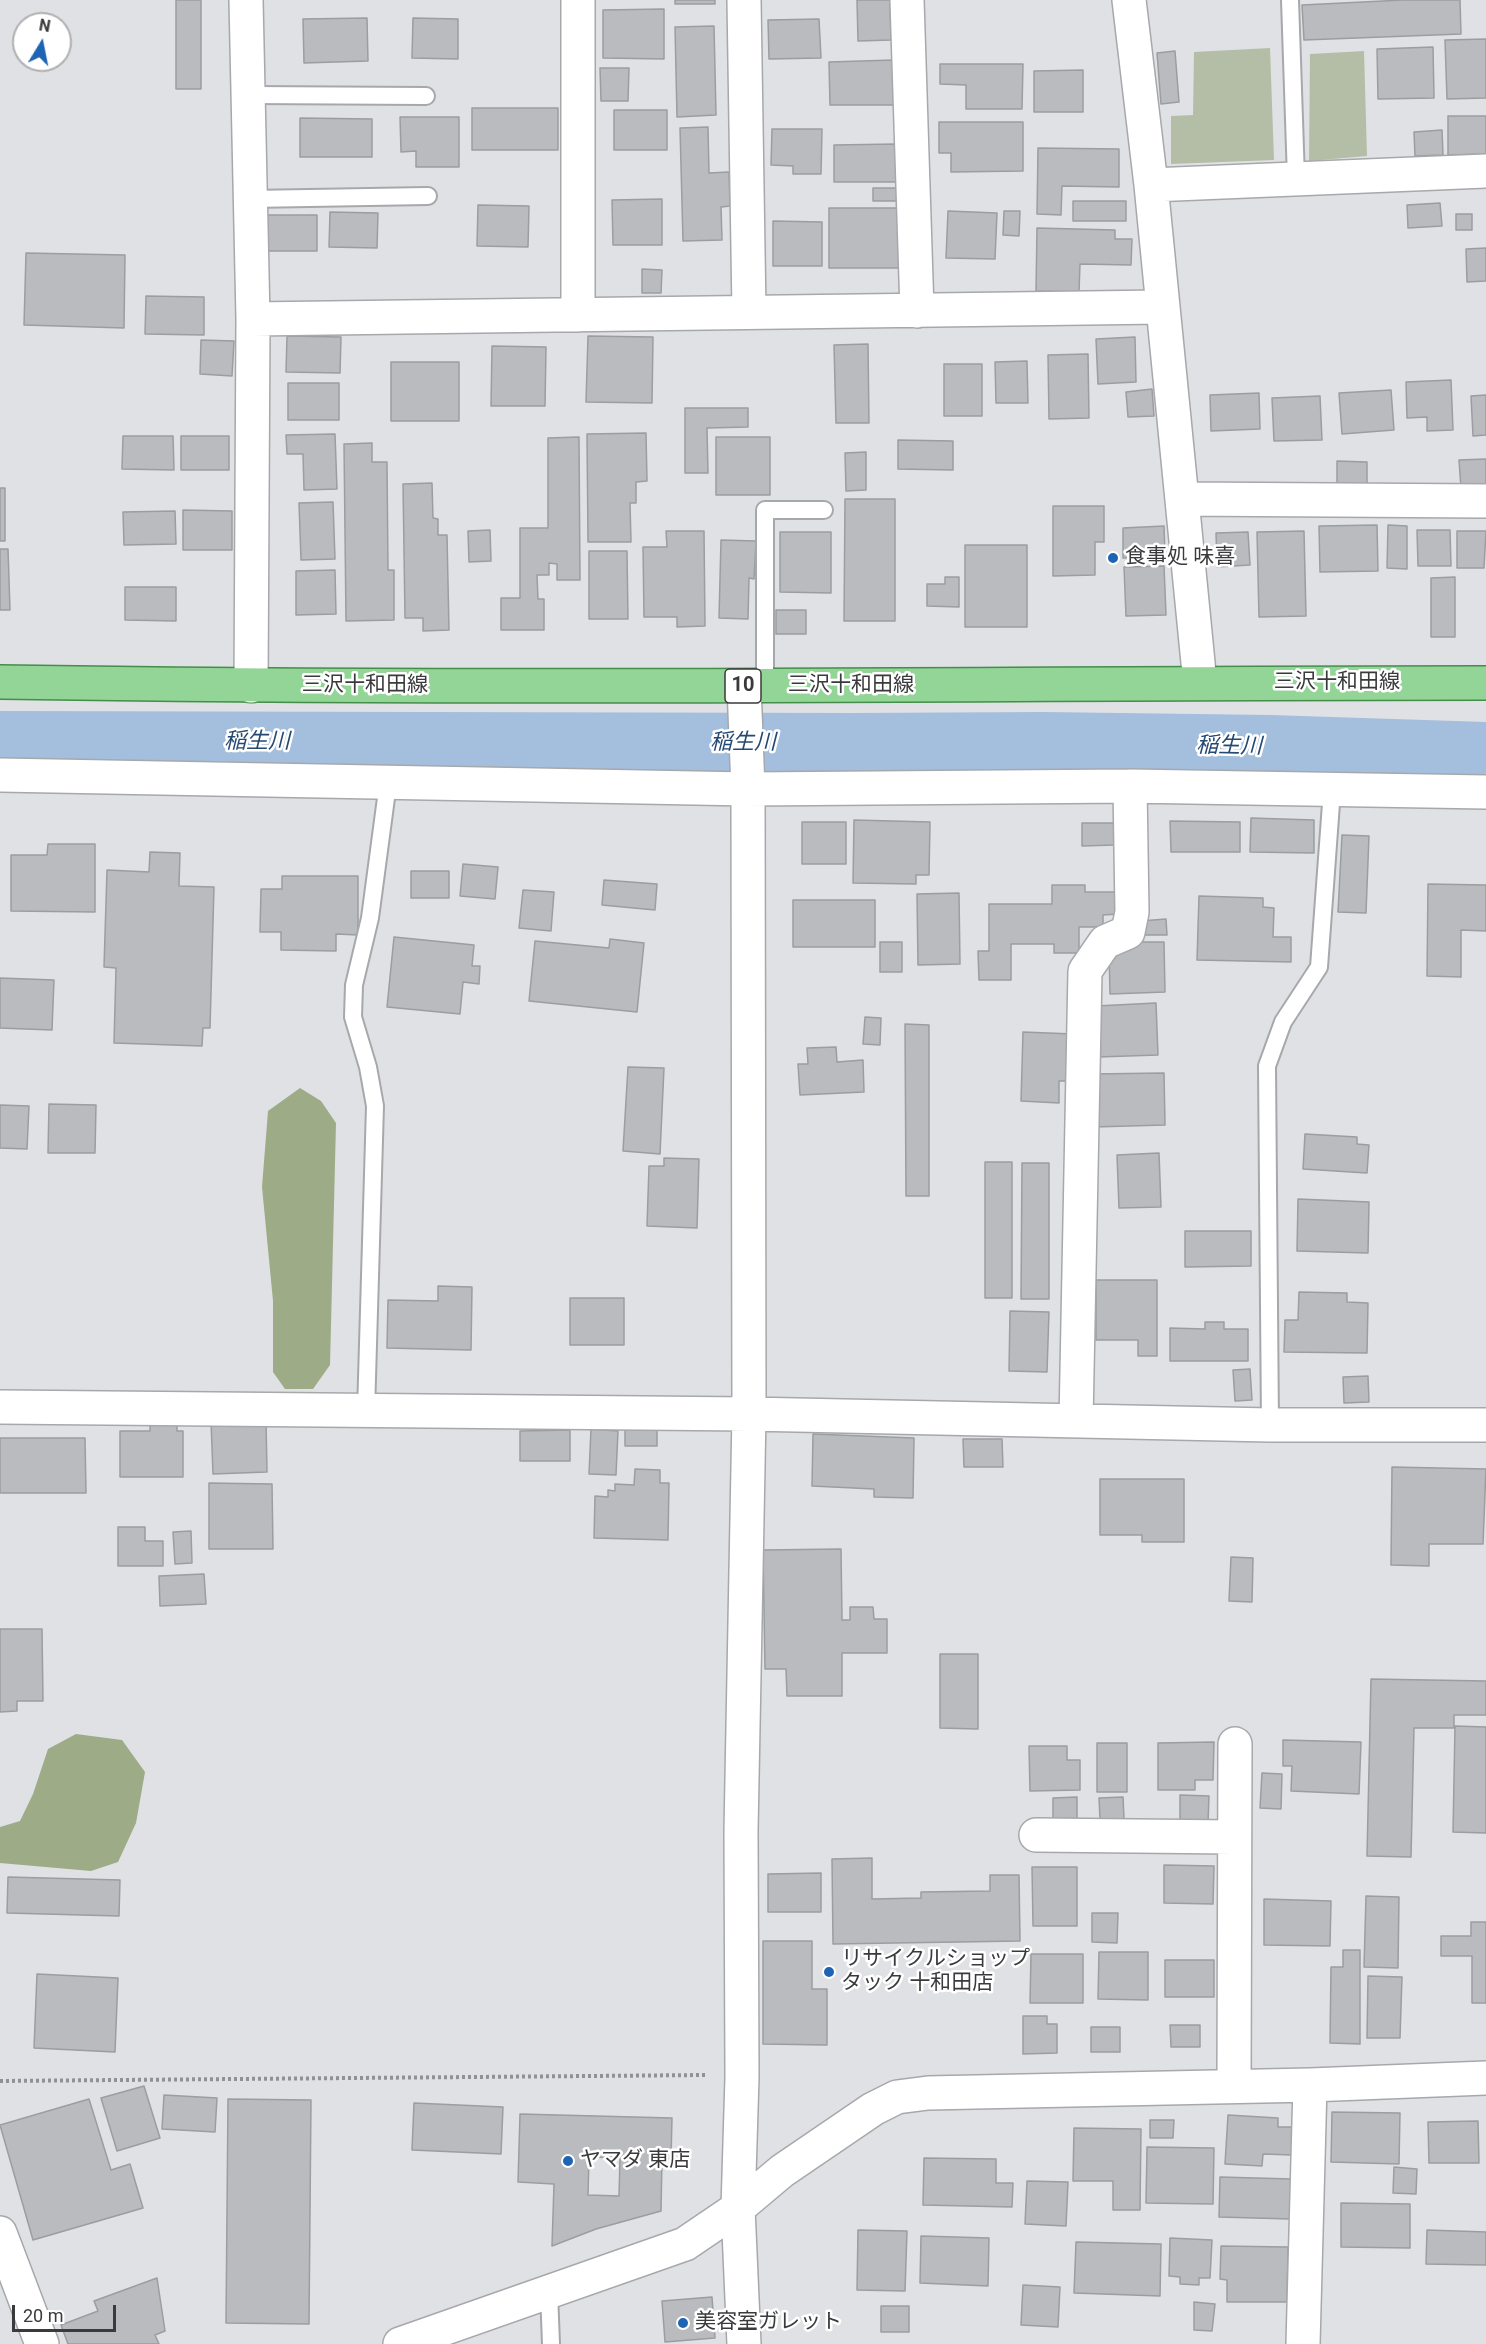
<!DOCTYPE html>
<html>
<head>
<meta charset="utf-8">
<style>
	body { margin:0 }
	#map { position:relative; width:1486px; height:2344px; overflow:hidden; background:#e0e1e5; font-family:Roboto,sans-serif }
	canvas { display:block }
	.north { position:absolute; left:12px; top:12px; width:60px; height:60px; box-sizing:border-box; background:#fff; border:2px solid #b0b0b1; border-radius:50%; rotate:10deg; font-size:16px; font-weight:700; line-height:24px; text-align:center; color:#3a3a3c }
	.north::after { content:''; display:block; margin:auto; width:21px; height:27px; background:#1d64b4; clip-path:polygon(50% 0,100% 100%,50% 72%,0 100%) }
	.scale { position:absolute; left:12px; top:2305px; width:104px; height:27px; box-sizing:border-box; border:3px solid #3a3a3c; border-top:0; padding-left:8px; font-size:18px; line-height:21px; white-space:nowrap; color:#3a3a3c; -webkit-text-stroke:4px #fff; paint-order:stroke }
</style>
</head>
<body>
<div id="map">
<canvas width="1486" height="2344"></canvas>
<div class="north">N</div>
<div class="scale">20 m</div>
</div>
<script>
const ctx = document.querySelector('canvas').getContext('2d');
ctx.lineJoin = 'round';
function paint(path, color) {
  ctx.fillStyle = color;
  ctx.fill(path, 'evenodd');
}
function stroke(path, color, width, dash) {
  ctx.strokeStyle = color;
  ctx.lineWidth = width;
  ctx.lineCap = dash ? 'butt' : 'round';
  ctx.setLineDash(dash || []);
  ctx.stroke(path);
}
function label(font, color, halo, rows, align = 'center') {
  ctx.font = font + ' Roboto,"Noto Sans JP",sans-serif';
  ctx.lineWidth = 5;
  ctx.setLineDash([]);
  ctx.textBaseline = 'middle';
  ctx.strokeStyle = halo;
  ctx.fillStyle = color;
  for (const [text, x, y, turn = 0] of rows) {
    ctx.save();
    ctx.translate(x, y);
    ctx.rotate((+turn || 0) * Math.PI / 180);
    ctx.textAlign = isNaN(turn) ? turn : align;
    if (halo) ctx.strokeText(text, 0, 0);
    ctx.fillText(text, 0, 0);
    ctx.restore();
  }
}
const green = new Path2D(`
	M1270 48 1274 160 1171 164V116L1193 115 1194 52Z
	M1364 51 1367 156 1309 161 1310 54Z`);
const forest = new Path2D(`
	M300 1088 321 1101 336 1123 330 1365 313 1389H285L273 1372V1301L262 1187 268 1111Z
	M76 1734 122 1740 145 1772 136 1823 118 1862 91 1871 0 1863V1827L20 1821 33 1794 48 1749Z`);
const river = new Path2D(`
	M0 742 852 744 1044 743 1270 746 1486 753`);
const building = new Path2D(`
	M176 0H201V89H176Z
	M675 0H715V4H675Z
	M857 0H890L891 40 858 41Z
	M1403 0H1460L1461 34 1304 40 1302 5Z
	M664 9V59L603 58V10Z
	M367 18 368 61 304 63 303 19Z
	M413 18 458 19V59L412 58Z
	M819 19 821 58 769 59 768 20Z
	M714 26 716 115 677 117 675 27Z
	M1486 39V98L1447 99 1445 40Z
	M1433 47 1434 98 1378 99 1377 49Z
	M1175 51 1179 102 1161 104 1157 53Z
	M894 60V105H830L829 62Z
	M940 64H1023L1022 109H966V85L940 84Z
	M600 68H629L628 101H601Z
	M1083 70V112H1034V71Z
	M472 108H558V150H472Z
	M614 110H667V150H614Z
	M1448 116H1486V154L1448 155Z
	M400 117H459V167H416V151L401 152Z
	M300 118 372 119V157H300Z
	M939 122H1023V171L951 172V153H939Z
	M708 127 709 173 729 172 730 206 721 207 722 240 683 241 680 128Z
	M772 129H822L821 174H793V166L771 165Z
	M1442 130 1443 155 1415 156 1414 132Z
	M896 144 897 182H834V145Z
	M1038 148 1119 149V187L1062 186 1061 215 1037 214Z
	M873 188H900V201H873Z
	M662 199V245H613L612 200Z
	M1073 201H1126V221H1073Z
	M1440 203 1442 226 1408 228 1407 205Z
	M478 205 529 206 528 247 477 246Z
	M829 208H900V268H829Z
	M948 211 997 213 995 259 946 258Z
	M1004 211H1020L1019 236 1003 235Z
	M330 212 378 213 377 248 329 247Z
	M1456 214H1472V230H1456Z
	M267 215H317V251H267Z
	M773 221 822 222V266H773Z
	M1037 228 1115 230V239H1132L1131 265 1080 264 1079 292 1036 291Z
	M1486 248V281L1467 282 1466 249Z
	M26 253 125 255 124 328 24 325Z
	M642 269 662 270 661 293H642Z
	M146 296 204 297V335L145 334Z
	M287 336 341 337 340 373 286 372Z
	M588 336 653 337 652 403 586 402Z
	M1135 337 1136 382 1098 384 1096 339Z
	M201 340 234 341 232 376 200 374Z
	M868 344 869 423H836L834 345Z
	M492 346 546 347 545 406H491Z
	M1088 354 1089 418 1049 419 1048 355Z
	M1027 361 1028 403H996L995 362Z
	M391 362H459V421H391Z
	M944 364H982V416H944Z
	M1451 380 1453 430 1427 431V417L1407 418 1406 382Z
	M288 383H339V420H288Z
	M1152 389 1154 416 1128 417 1126 392Z
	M1391 390 1394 430 1342 434 1339 393Z
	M1259 393 1260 429 1211 431 1210 395Z
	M1486 395V435L1473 436 1471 396Z
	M1320 396 1322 440 1274 441 1272 398Z
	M685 408H748V427L707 428 708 473H685Z
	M646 433 647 481 636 482V503H630L631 542H588L587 434Z
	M335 434 337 489 304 490 303 454H287L286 435Z
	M123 436H173L174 470 122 469Z
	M181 436H229V470H181Z
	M579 437 580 580H557V564L549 563V575H537L538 599H544V630H501V598H520V528H548V438Z
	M716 437H770V495H716Z
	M898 440 953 441V470L898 469Z
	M372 443V462H387L388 570H394V620L346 621 344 444Z
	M866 452V490L846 491 845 453Z
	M1486 459V487L1461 488 1459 460Z
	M1337 461 1367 462V485L1337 484Z
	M432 483 433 518 438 519V535H447L449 630 423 631V618H405L403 484Z
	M0 488H5V541H0Z
	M845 499H895V621H844Z
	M333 502 335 559 301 560 299 503Z
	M1053 506H1104V542H1095V575L1053 576Z
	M183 510 232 511V550H183Z
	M175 511 176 544 124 545 123 512Z
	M1377 525 1378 571 1320 572 1319 526Z
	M1388 525 1407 526V569L1387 568Z
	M1164 526 1165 557 1123 558V528Z
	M490 530 491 561 469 562 468 531Z
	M1417 530H1450L1451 566H1418Z
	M666 531H704L705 626 677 627V617H644L643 547H667Z
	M1304 531 1306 616 1259 617 1257 532Z
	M1457 531H1486L1484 568H1457Z
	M780 532H831V593L780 592Z
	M1248 532 1250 565 1217 567 1216 533Z
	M721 540 756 541 754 579 749 578 748 619 719 618Z
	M965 545H1027V627H965Z
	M0 549H8L10 610H0Z
	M589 551H627L628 619H589Z
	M1164 566 1166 615 1126 616 1124 567Z
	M335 570 336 614 296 615V571Z
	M945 577H959V607L927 606V584H945Z
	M1455 577V637H1431V578Z
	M125 587H176V621L125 620Z
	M776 610H806V634H776Z
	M1251 818 1314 820V853L1250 852Z
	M854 820 930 822 929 875H916V884L853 883Z
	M1170 821 1240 822V852H1171Z
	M802 822H846V864H802Z
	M1082 823H1114L1115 845 1082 846Z
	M1342 835 1369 836 1366 913 1338 912Z
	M48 844H95V912L11 911V855H47Z
	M150 852 180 853 179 886 214 887 210 1028H203L202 1046 114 1043 116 968 104 967 107 870 149 872Z
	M463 864 498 867 495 899 460 896Z
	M411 871H449V898H411Z
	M282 876H358V935L336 934V951L281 950V932H260L261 889H282Z
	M604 880 657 884 655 910 602 905Z
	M1428 884 1486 885V931L1461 930V977L1427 976Z
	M1052 885H1085V892H1118V914L1103 915V927H1079V953H1054V944H1011V980H979L978 951H989V904H1052Z
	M523 890 554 892 551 931 519 928Z
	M959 893 960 964 918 965 917 894Z
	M1199 896 1263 898V907L1274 908 1273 937H1291V962L1197 960Z
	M793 900H875V947H793Z
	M1166 919 1167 935H1141L1140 921Z
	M394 937 474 945 472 966H480L479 984 463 982 460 1014 387 1007Z
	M610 939 644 943 637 1012 529 1001 535 941 609 948Z
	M880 942H902V972H880Z
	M1130 942H1164L1165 992 1110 994 1109 951 1130 950Z
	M0 978 54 980 52 1030 0 1028Z
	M1156 1003 1158 1055 1098 1057 1096 1006Z
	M865 1017 881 1018 880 1045 863 1044Z
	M905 1024 929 1025V1196H906Z
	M1023 1032 1073 1034 1071 1081H1059V1103L1021 1101Z
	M836 1047 837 1062 863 1060 864 1092 800 1095 798 1064H808L807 1048Z
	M628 1067 664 1068 660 1154 623 1151Z
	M1164 1073 1165 1125 1093 1127 1092 1074Z
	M49 1104 96 1105 95 1153H48Z
	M0 1105 29 1106 27 1149 0 1148Z
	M1305 1134 1357 1137V1144L1369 1145 1367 1173 1303 1169Z
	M1159 1153 1161 1207 1119 1208 1117 1155Z
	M664 1158 699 1159 697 1228 647 1226 649 1166H664Z
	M985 1162H1012V1298H985Z
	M1022 1163H1049V1299H1021Z
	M1298 1199 1369 1202 1368 1253 1297 1251Z
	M1185 1231H1251V1266L1185 1267Z
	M1096 1280H1157V1356H1138V1340H1096Z
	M438 1286 472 1287 471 1350 387 1348 388 1300 438 1301Z
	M1299 1292 1347 1293V1302L1368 1303 1367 1353 1284 1352 1285 1320H1298Z
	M570 1298H624V1345H570Z
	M1010 1311 1049 1312 1047 1372 1009 1371Z
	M1205 1322H1224V1329H1248V1361H1170V1328L1205 1329Z
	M1250 1369 1252 1400 1235 1401 1233 1370Z
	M1368 1376 1369 1402 1344 1403 1343 1377Z
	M266 1420 267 1472 213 1474 211 1421Z
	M150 1423H177V1431H183V1477H120V1431H150Z
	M591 1429 618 1431 616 1475 589 1474Z
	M625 1429H657V1446H625Z
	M570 1430V1461H520V1431Z
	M813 1434 914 1438 913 1498 874 1497V1489L812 1486Z
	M0 1438H85L86 1493H0Z
	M963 1439H1002L1003 1467H964Z
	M1392 1467 1486 1469 1483 1544H1429V1566L1391 1565Z
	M635 1469 660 1470V1483H669L668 1540 594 1538 595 1496 608 1497V1490L615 1491V1484L634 1485Z
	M1100 1479H1184V1542H1142V1535H1100Z
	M209 1483 272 1484 273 1549H209Z
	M118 1527H145V1541H163V1566H118Z
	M191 1531 192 1563 175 1564 173 1532Z
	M841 1549 842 1620H850V1607H873L874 1619H887V1653H842V1696H787L786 1669H765L763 1550Z
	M1231 1557 1253 1558 1252 1602 1229 1601Z
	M204 1574 206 1604 160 1606 159 1576Z
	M0 1629H42L43 1701H17V1711L0 1712Z
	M940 1654H978V1729L940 1728Z
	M1371 1679 1486 1681V1715H1454V1728H1414L1411 1857 1367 1856Z
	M1455 1726 1486 1727V1833L1453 1832Z
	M1283 1740 1361 1742 1359 1794 1291 1791 1292 1766H1283Z
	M1214 1742 1213 1780H1195V1790H1158V1743Z
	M1097 1743H1127V1792H1097Z
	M1029 1746H1067V1760H1080V1790L1030 1791Z
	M1262 1773 1282 1774 1281 1809 1260 1808Z
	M1180 1795 1209 1796 1208 1823 1180 1822Z
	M1077 1797V1820H1053V1798Z
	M1123 1797 1124 1819H1100L1099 1798Z
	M872 1858V1899L921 1898V1892L990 1891V1875H1019L1020 1941 833 1944 832 1859Z
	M1164 1865 1214 1866 1213 1904 1164 1903Z
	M1032 1867H1077V1926H1033Z
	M821 1873V1912H768V1874Z
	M8 1877 120 1880 119 1916 7 1913Z
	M1366 1896 1399 1897 1398 1968 1364 1967Z
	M1264 1899 1331 1901 1330 1946 1264 1945Z
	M1092 1913H1118L1117 1943 1092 1942Z
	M1471 1922H1486V2003H1472V1956H1441V1936H1471Z
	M763 1941H812V1989H827V2045L763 2044Z
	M1343 1950H1360V2044L1330 2043 1331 1967H1343Z
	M1099 1952H1148V2000L1098 1999Z
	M1031 1954H1083V2003H1030Z
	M1165 1960H1214V1997H1165Z
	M37 1974 118 1978 115 2052 34 2048Z
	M1368 1976 1402 1977 1400 2038H1367Z
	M1023 2016H1047V2024H1057V2053L1023 2054Z
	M1170 2025H1200V2047H1171Z
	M1091 2027H1120V2052H1091Z
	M144 2086 160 2138 117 2151 101 2098Z
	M164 2095 217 2098 215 2132 162 2129Z
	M89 2099 111 2170 130 2164 143 2208 33 2240 0 2125Z
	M228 2099 311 2100 309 2324 226 2323Z
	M414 2103 503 2107 501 2154 412 2150Z
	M1332 2112 1400 2113 1399 2164 1331 2162Z
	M520 2114 672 2118 671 2159H662L661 2211 596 2229 552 2246 554 2184 518 2182ZM589 2157 620 2158 619 2196 588 2195Z
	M1228 2115 1278 2118V2127H1293L1292 2155 1263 2154 1262 2166 1225 2164Z
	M1150 2120H1174L1173 2138H1150Z
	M1478 2121 1479 2163H1429L1428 2122Z
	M1074 2128 1141 2129 1140 2210H1113V2181H1073Z
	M1147 2147 1214 2148 1213 2204 1146 2203Z
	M924 2158 996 2159V2183H1013L1012 2207 923 2205Z
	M1394 2167 1417 2169 1416 2194 1393 2193Z
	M1220 2177 1292 2179 1290 2219 1219 2217Z
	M1027 2181 1068 2182 1066 2226 1025 2224Z
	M1341 2203 1410 2204V2248L1341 2247Z
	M858 2230 907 2231 905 2291 857 2290Z
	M1427 2230 1486 2232V2265L1426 2264Z
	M921 2236 989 2238 988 2286 920 2283Z
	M1170 2238 1212 2240 1210 2278H1199V2285L1180 2284V2277L1169 2276Z
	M1076 2242 1161 2244 1160 2296 1074 2293Z
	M1221 2246 1288 2247 1287 2302H1227V2280L1220 2279Z
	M157 2278 165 2331 155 2335 159 2344H68L61 2325 98 2311 94 2301Z
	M1023 2285 1060 2287 1058 2327 1021 2325Z
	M712 2297 715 2338 665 2342 662 2301Z
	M1194 2302 1215 2304 1212 2331 1194 2330Z
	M881 2306H909V2332H881Z`);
const path = new Path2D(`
	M0 2081 707 2075`);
const service = new Path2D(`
	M1290 0 1296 179
	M248 95 426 96
	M250 199 428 196
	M765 687V510H824
	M366 1412 375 1106 368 1067 353 1017 354 985 370 918 388 783
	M1270 1425 1267 1066 1283 1022 1319 967 1332 790
	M549 2292 551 2344`);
const minor = new Path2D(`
	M246 0 253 319 251 686
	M578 0V315
	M744 0 749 312
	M907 0 917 311
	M1129 0 1151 185 1200 683
	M1151 185 1486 171
	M253 319 1162 307
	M1182 499 1486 501
	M744 686 748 789 749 1414 741 1831 742 2077 738 2208 744 2344
	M0 775 748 789 1130 786 1486 792
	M0 1407 749 1414 1270 1425H1486
	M1076 1421 1085 971 1105 942 1128 932 1132 912 1130 786
	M1036 1835 1234 1837
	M1234 2086 1235 1744
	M0 2233 42 2344
	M400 2344 685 2244 738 2208 782 2171 873 2109 897 2097 928 2093 1310 2085 1486 2078
	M1303 2344 1310 2085`);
const primary = new Path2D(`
	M0 682C495 690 991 683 1486 683`);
const markers = [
	[1113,558,6,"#1d64b4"],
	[829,1972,6,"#1d64b4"],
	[568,2161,6,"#1d64b4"],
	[683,2323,6,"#1d64b4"]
];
const shields = [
	[743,686,36]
];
const shieldNames = [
	["10",743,686]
];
const poiNames = [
	["食事処 味喜",1125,558],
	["リサイクルショップ",841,1960],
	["タック 十和田店",841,1984],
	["ヤマダ 東店",580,2161],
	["美容室ガレット",695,2323]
];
const streetNames = [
	["三沢十和田線",1337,683],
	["三沢十和田線",365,686],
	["三沢十和田線",851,686]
];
const waterNames = [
	["稲生川",257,742],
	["稲生川",743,743],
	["稲生川",1229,747,1]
];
paint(green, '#b4bea6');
paint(forest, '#9dab87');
stroke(river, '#a4bedd', 62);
paint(building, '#babbbf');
stroke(building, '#9b9da0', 1.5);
stroke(service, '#a7a8ac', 20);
stroke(minor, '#a7a8ac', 36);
stroke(primary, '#448d4a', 36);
stroke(path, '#919195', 4, [3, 3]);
stroke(service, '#fff', 16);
stroke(minor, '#fff', 33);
stroke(primary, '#92d597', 33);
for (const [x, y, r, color] of markers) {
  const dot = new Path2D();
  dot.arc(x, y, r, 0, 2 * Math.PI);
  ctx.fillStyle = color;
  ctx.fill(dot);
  stroke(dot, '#fff', 2);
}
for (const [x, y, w] of shields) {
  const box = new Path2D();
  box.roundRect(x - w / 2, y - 17, w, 34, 4.5);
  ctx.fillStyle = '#fff';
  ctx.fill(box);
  stroke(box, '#3a3a3c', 1.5);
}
label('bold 20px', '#3a3a3c', null, shieldNames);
label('21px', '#3a3a3c', '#fff', poiNames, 'left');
label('21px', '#3a3a3c', '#fff', streetNames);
label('italic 22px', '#254973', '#fff', waterNames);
</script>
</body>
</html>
